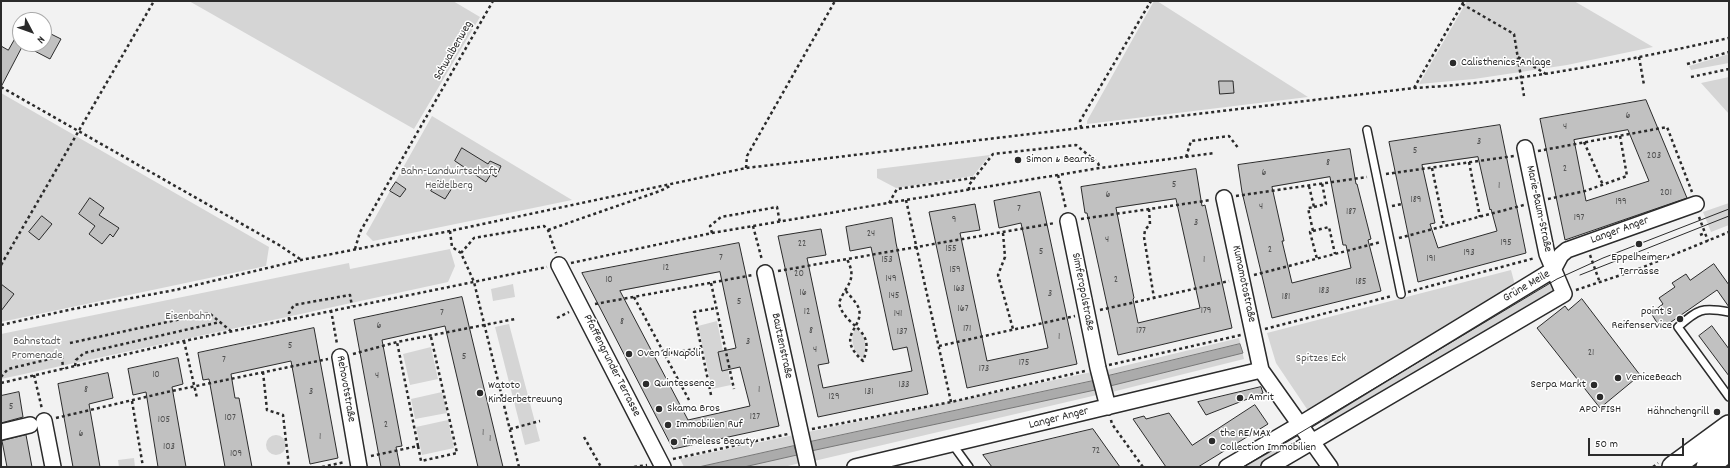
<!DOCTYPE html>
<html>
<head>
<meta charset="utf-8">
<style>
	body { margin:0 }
	#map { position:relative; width:1730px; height:468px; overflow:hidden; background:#f2f2f2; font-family:Dekko,sans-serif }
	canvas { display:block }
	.frame { position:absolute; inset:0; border:2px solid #2b2b2b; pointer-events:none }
	.north { position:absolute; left:12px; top:12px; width:40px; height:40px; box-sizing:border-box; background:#fff; border:1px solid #aaa; border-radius:50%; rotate:131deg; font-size:11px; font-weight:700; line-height:16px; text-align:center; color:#2b2b2b }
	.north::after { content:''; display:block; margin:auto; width:14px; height:18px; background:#2b2b2b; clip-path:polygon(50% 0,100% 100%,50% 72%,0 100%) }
	.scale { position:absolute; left:1588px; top:438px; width:96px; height:18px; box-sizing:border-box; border:2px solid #2b2b2b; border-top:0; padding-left:5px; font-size:12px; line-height:14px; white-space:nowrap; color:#2b2b2b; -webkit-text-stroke:3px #fff; paint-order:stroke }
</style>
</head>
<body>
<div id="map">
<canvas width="1730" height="468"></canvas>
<div class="frame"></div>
<div class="north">N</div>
<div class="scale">50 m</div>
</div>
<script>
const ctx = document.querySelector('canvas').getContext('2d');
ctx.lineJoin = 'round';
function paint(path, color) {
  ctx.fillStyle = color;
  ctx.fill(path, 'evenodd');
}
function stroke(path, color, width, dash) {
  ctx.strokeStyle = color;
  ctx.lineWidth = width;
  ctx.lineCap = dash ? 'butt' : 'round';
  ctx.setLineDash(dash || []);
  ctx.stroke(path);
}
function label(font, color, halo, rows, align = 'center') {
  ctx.font = font + ' Dekko,sans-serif';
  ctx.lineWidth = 3;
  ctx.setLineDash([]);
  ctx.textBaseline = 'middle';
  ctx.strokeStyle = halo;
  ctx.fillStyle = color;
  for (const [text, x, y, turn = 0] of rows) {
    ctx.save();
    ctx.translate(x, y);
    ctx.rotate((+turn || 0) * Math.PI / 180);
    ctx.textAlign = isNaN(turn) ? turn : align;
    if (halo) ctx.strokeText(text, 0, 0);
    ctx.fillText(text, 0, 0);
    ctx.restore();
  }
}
const green = new Path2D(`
	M189 1H453L480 17 414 129Z
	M1154 1H1157L1308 97 1087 124V121Z
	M1467 1H1574L1653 47 1567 65 1474 79 1419 84Z
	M1729 54V63L1691 70 1689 66Z
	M1729 77V114L1701 83Z
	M1 93 269 247 266 266 1 322Z
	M432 116 572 200 373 241 366 234Z
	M990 155 973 176 896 188 877 178V169Z
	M1729 203V225L1711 232 1703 212Z
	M450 249 455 266 448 282 1 379V334L349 263 350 269Z
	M1511 270 1516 289 1309 412 1276 363 1267 333Z
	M1547 281C1552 285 1554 289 1552 295L1328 428 1319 415Z
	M513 284 515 297 493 301 491 289Z
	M717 321 723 351 718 352 722 371 728 370 731 385 712 389 698 326Z
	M509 324 540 441 525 445 495 327Z
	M856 328C865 334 869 349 862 358 853 353 849 336 856 328Z
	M1239 338 1244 359 1112 392 1107 370Z
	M431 347 438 379 410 385 403 354Z
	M1092 372 1097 395 814 461 808 432Z
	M442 392 447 413 415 419 411 399Z
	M448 420 454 448 422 455 416 427Z
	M794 435 800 463 784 467H684L680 459Z
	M266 445a10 10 0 1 1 20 0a10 10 0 1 1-20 0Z
	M1275 443 1281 454 1259 467H1236Z
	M134 458 135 467H119L118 460Z`);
const water = new Path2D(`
	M1240 344 1243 353 1110 386 1108 376Z
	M1093 381 1095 390 811 451 810 442Z
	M794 446 797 455 744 467H699Z`);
const building = new Path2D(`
	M20 30V44H44V38L47 32 61 39 50 59 23 45 1 87V46L8 50Z
	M1219 81H1233L1234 93 1220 94Z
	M1646 100 1687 198 1565 240 1540 119ZM1628 130 1649 181 1586 201 1574 140Z
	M1500 125 1526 253 1418 282 1389 142ZM1478 157 1490 210 1491 209 1497 231 1438 248 1430 224 1435 223 1422 165Z
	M462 148 488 164 490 161 501 166 496 177 491 174 486 182 455 161Z
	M1350 149 1356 184H1357L1371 239 1368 240 1381 291 1272 318 1242 192 1238 165ZM1330 177 1343 245H1346L1351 268 1292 283 1282 241H1284L1272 187Z
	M1196 169 1202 206 1205 205 1232 328 1118 355 1087 213H1085L1081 187ZM1176 199 1200 308 1138 323 1133 299 1134 298 1116 208Z
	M438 180 452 188 445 199 431 191Z
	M396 182 406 189 400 197 390 191Z
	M1040 192 1077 364 967 388 929 212 975 204 980 230 960 233 987 361 1048 348 1021 223 999 228 994 201Z
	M90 198 104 208 99 215 119 228 113 237 110 234 102 244 89 234 95 226 79 214Z
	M42 216 52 224 39 240 29 232Z
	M892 218 896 243 928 394 818 417 778 236 821 229 826 255 807 258 829 363 818 365 823 388 912 371 907 347 893 350 871 247 850 251 846 227Z
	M739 243 779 426 673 449 582 273ZM720 272 736 348 718 352 722 371 740 367 750 406 688 420 620 291Z
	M1714 264 1729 285V307L1717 290 1661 329 1651 313 1663 304 1659 298 1675 287 1672 283 1686 274 1690 280Z
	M1 284 14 294 1 311Z
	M462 297 503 467H478L445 326 382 340 402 446 396 447 400 467H381L354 320Z
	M1582 299 1640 375 1600 408 1537 328 1565 306 1568 310Z
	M1712 326 1729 349V376L1699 336Z
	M314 328 338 458 310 464 291 361 231 374 235 398H239L252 467H225L209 379 203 380 198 353Z
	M178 358 183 384 172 387 186 467H158L146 392 133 395 128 369Z
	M108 373 113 398 89 404 100 467H73L58 384Z
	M1261 387 1263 393 1206 415 1198 402Z
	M19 392 23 417 1 423V396Z
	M1255 405 1268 424 1198 467H1166L1133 419 1144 416 1146 419 1169 413 1192 445Z
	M1093 429 1120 467H992L983 455Z
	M26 435 32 467H7L2 441Z`);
const path = new Path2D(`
	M1462 4 1514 34 1524 96
	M1518 57 1546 74
	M1639 57 1644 85
	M1687 64 1729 52
	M1691 77 1729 69
	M1 87 279 245 300 259
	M1414 88 1464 1
	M1081 128 1080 121 1151 1
	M1584 142 1603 185
	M1538 151 1667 127 1692 192
	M1186 157 1191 141 1229 136 1239 149
	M1469 162 1480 217
	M746 168 747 156 835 1
	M1432 168 1444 226
	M1386 174 1514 156
	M1058 175 1066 209
	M1309 186 1314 207 1308 208 1313 231 1310 232 1317 259
	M969 190V185L993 154 1076 145 1098 163 1100 168
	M1236 196 1367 177
	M1548 199 1585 191 1627 176 1620 136
	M906 200 951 402
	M889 203 897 189 973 178
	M1392 206 1402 204
	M1314 207 1326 204 1322 183
	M1149 209 1150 224 1145 230 1144 237 1154 298
	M1699 217 1708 241
	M1081 219 1211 200
	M753 226 762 260
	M548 230 660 191 672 185
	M450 231 452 247 461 253
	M1313 231 1329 227 1335 254
	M712 233 710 226 721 217 777 207 780 223
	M1003 233 1005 257 998 275 1013 329
	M1700 235 1705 233
	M1399 238 1524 205
	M355 249 360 232 493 1
	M1590 255 1600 283
	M571 263 712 233 906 200 1100 168 1215 153
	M1 265 154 1
	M778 271 1055 223
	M1254 275 1381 242
	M711 283 734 389
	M1576 290 1636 270 1729 232
	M846 291C850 296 857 303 859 309 864 329 834 335 863 361 877 327 845 329 839 303 846 284 858 281 847 259
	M1408 292 1535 258
	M634 297 689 400
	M595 304 753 275
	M331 310 337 344
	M1100 310 1229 281
	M557 318 569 312
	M289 320V313L294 305 350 295 352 306
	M1 325 73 309 175 290 301 260 450 231 746 168 1414 88C1521 82 1625 61 1729 38
	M1265 329 1392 296
	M184 341 197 398
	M70 343 209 313 232 332
	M939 346 1075 316
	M353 354 397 342 515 319
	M664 354 701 348
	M1109 365 1241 335
	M75 366 76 360 84 353 220 322
	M263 372 267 410 283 415 289 467
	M34 375 42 409
	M1 377 8 369 62 356 63 369
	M1 383 184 341 547 267
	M711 395 694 312 716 308
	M132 401 143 467
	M56 418 167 392 328 359
	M1111 420 1112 424 1143 467
	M510 429 540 421
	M812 429 951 402 1085 371
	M584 437 601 467
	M418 446 421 461 457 453 431 337
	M371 456 418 446 397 342
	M673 459 788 434
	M322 467 345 462
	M519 467 474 282 461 253 474 238 544 226 548 230 556 253
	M634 467 647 465
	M1653 467 1658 463`);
const service = new Path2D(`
	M1367 130 1401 294
	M1729 312C1702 307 1698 309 1678 327L1729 397
	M953 445 969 467`);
const minor = new Path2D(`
	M1224 198 1261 370 1330 467
	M1068 221 1098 368 1108 407
	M559 265 663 467
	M765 273 808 467
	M340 357 359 467
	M44 421 53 467
	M1 432 30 425
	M855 467 1261 370
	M1227 467 1299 425 1553 270 1561 255 1567 250 1696 204
	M1269 467 1564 294 1547 254 1525 148`);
const secondary = new Path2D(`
	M1673 467 1729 426
	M1707 467 1729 450`);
const tram = new Path2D(`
	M1580 275 1729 216
	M1243 467 1557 279 1603 258 1729 209`);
const markers = [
	[1453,63,4,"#2b2b2b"],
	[1018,160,4,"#2b2b2b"],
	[1639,244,4,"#2b2b2b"],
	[1680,319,4,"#2b2b2b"],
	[629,354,4,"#2b2b2b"],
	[1618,378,4,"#2b2b2b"],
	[646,384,4,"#2b2b2b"],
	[1594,385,4,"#2b2b2b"],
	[480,393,4,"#2b2b2b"],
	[1600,397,4,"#2b2b2b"],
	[1240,398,4,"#2b2b2b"],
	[659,409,4,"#2b2b2b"],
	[1717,412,4,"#2b2b2b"],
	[668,425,4,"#2b2b2b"],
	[1212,441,4,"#2b2b2b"],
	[674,442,4,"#2b2b2b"]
];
const numberNames = [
	["6",1628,117],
	["4",1565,128],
	["3",1479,143],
	["5",1415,152],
	["203",1654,157],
	["8",1328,164],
	["2",1565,170],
	["6",1264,174],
	["5",1174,186],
	["1",1499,187],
	["201",1666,194],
	["6",1108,196],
	["189",1416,201],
	["199",1621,203],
	["4",1261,208],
	["7",1019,210],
	["187",1351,213],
	["197",1579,219],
	["9",954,221],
	["3",1196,224],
	["24",871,235],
	["4",1107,241],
	["195",1506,244],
	["22",802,245],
	["155",951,250],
	["2",1270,251],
	["5",1041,253],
	["193",1469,254],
	["7",721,259],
	["191",1431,260],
	["153",887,261],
	["1",1204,261],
	["12",666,269],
	["159",955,271],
	["20",799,275],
	["149",891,280],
	["10",609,281],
	["2",1116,281],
	["185",1361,283],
	["163",959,290],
	["183",1324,292],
	["16",803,294],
	["3",1050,295],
	["145",894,297],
	["181",1286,298],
	["5",739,303],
	["167",963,310],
	["179",1206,312],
	["12",807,313],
	["7",442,314],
	["141",898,315],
	["8",622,323],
	["6",379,327],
	["171",967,330],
	["8",811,332],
	["177",1141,332],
	["137",902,333],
	["1",1059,338],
	["3",748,343],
	["5",290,347],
	["4",815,351],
	["21",1591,354],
	["5",464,358],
	["7",224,361],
	["175",1024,364],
	["173",984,370],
	["10",156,376],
	["4",377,377],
	["133",904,386],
	["8",86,391],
	["1",759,391],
	["3",311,393],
	["131",869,393],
	["129",834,398],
	["5",11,408],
	["127",755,418],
	["107",230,419],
	["105",164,421],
	["2",386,426],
	["1",483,434],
	["6",81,435],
	["1",320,438],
	["1",490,440],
	["103",169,448],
	["72",1096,452],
	["109",236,455]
];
const streetNames = [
	["Schwalbenweg",454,51,-60],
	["Marie-Baum-Straße",1538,209,78],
	["Langer Anger",1620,231,-20],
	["Kumamotostraße",1243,284,78],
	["Grüne Meile",1527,287,-30],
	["Simferopolstraße",1082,292,79],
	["Bautzenstraße",781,346,78],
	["Pfaffengrunder Terrasse",611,366,63],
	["Rehovotstraße",345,389,80],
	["Langer Anger",1059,419,-14]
];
const poiNames = [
	["Calisthenics-Anlage",1461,63],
	["Simon & Bearns",1026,160],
	["Eppelheimer",1639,258,"center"],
	["Terrasse",1639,272,"center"],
	["point S",1672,312,"right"],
	["Reifenservice",1672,326,"right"],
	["Oven di Napoli",637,354],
	["VeniceBeach",1626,378],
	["Quintessence",654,384],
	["Serpa Markt",1586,385,"right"],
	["Watoto",488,386],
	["Kinderbetreuung",488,400],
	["Amrit",1248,398],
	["Skama Bros",667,409],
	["APO FISH",1600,410,"center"],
	["Hähnchengrill",1709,412,"right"],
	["Immobilien Ruf",676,425],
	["the RE/MAX",1220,434],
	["Collection Immobilien",1220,448],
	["Timeless Beauty",682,442]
];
const parkNames = [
	["Bahn-Landwirtschaft",449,172],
	["Heidelberg",449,186],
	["Eisenbahn",188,317],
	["Bahnstadt",37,342],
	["Promenade",37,356],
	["Spitzes Eck",1321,359]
];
paint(green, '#d5d5d5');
paint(water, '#ababab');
stroke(water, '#787878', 1);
paint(building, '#c1c1c1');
stroke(building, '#2b2b2b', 1);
stroke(service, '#2b2b2b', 10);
stroke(minor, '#2b2b2b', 18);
stroke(secondary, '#2b2b2b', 24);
stroke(path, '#2b2b2b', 2.5, [3, 3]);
stroke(service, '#fff', 7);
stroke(minor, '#fff', 15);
stroke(secondary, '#fff', 21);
stroke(tram, '#2b2b2b', 1);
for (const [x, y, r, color] of markers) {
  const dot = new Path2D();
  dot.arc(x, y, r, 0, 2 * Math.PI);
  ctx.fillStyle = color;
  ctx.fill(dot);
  stroke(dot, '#fff', 1.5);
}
label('10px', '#505050', null, numberNames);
label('12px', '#2b2b2b', '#fff', streetNames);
label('12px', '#2b2b2b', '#fff', poiNames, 'left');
label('12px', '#565656', '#fff', parkNames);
</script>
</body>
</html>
